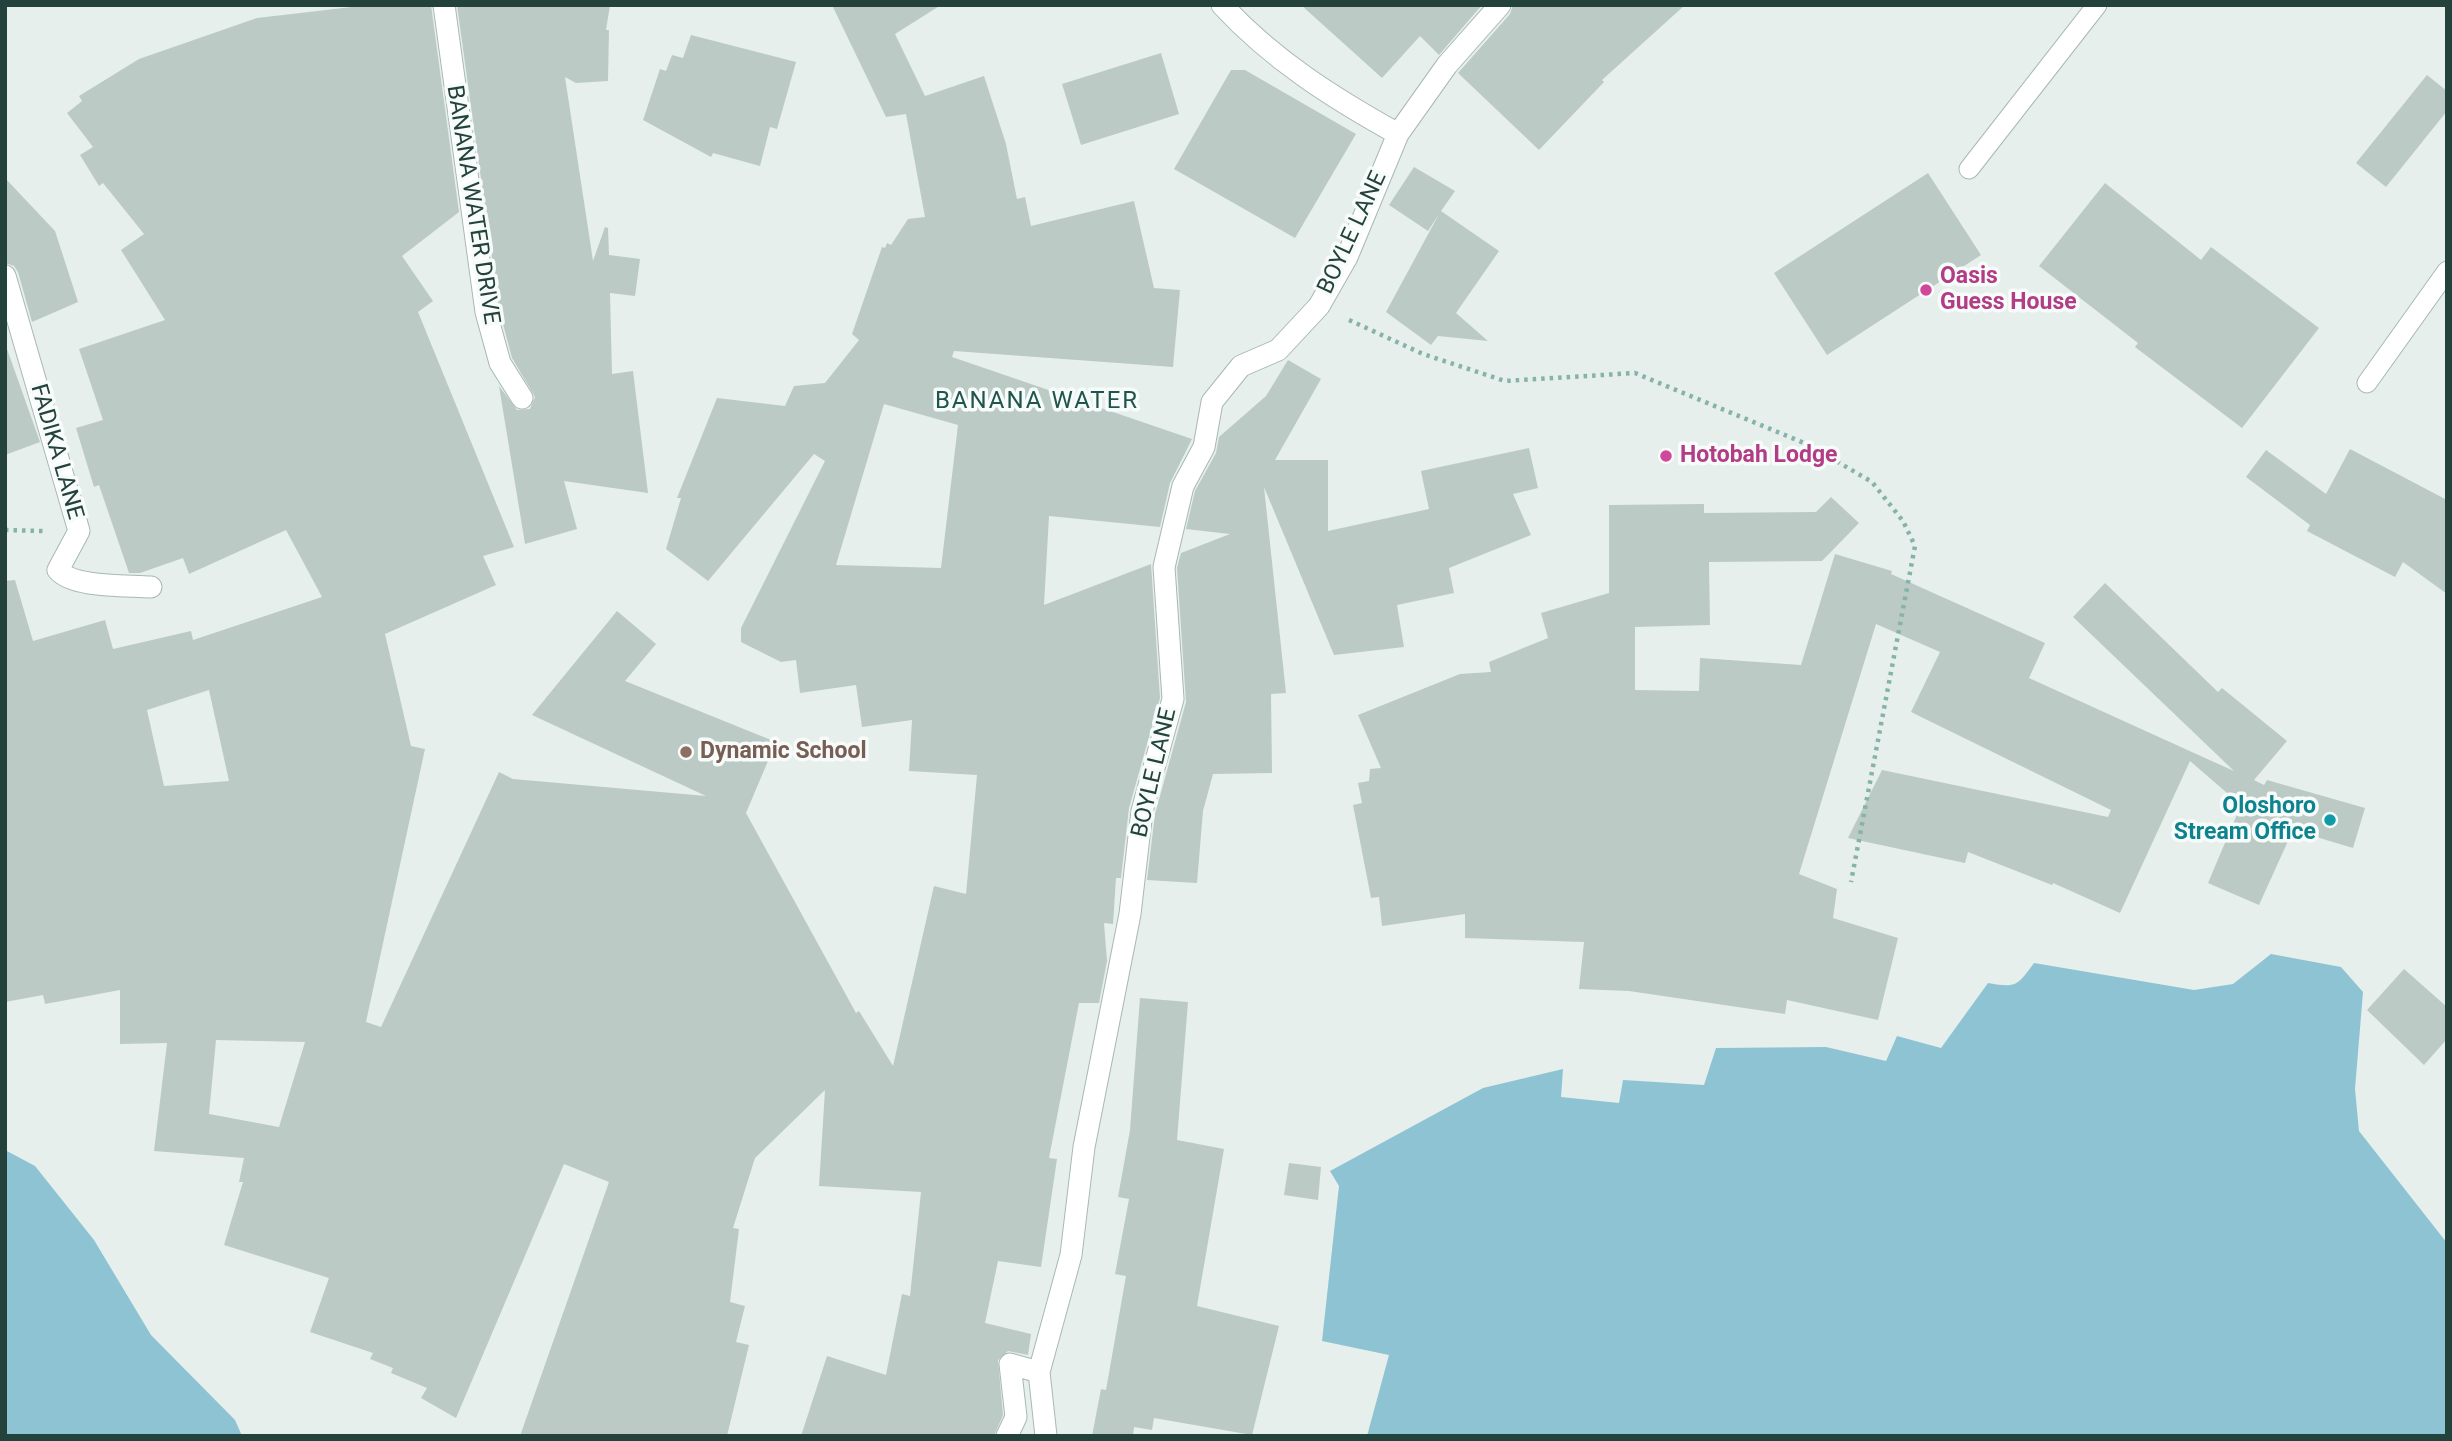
<!DOCTYPE html>
<html>
<head>
<meta charset="utf-8">
<style>
	body { margin:0 }
	#map { position:relative; width:2452px; height:1441px; overflow:hidden; background:#e6efec; font-family:Roboto,sans-serif }
	canvas { display:block }
	.frame { position:absolute; inset:0; border:7px solid #24423c; pointer-events:none }
</style>
</head>
<body>
<div id="map">
<canvas width="2452" height="1441"></canvas>
<div class="frame"></div>
</div>
<script>
const ctx = document.querySelector('canvas').getContext('2d');
ctx.lineJoin = 'round';
function paint(path, color) {
  ctx.fillStyle = color;
  ctx.fill(path, 'evenodd');
}
function stroke(path, color, width, dash) {
  ctx.strokeStyle = color;
  ctx.lineWidth = width;
  ctx.lineCap = dash ? 'butt' : 'round';
  ctx.setLineDash(dash || []);
  ctx.stroke(path);
}
function label(font, color, halo, rows, align = 'center') {
  ctx.font = font + ' Roboto,sans-serif';
  ctx.lineWidth = 7;
  ctx.setLineDash([]);
  ctx.textBaseline = 'middle';
  ctx.strokeStyle = halo;
  ctx.fillStyle = color;
  for (const [text, x, y, turn = 0] of rows) {
    ctx.save();
    ctx.translate(x, y);
    ctx.rotate((+turn || 0) * Math.PI / 180);
    ctx.textAlign = isNaN(turn) ? turn : align;
    if (halo) ctx.strokeText(text, 0, 0);
    ctx.fillText(text, 0, 0);
    ctx.restore();
  }
}
const water = new Path2D(`
	M2271 954 2341 967 2363 992 2355 1089 2359 1131 2447 1243V1436H1367L1389 1355 1322 1341 1339 1186 1330 1171 1483 1088 1563 1069 1561 1097 1619 1103 1623 1080 1704 1085 1716 1048 1826 1047 1886 1061 1897 1036 1941 1048 1988 983C2017 988 2017 986 2034 963L2194 990 2233 984Z
	M5 1150 35 1166 94 1240 151 1335 235 1420 242 1436H5Z`);
const building = new Path2D(`
	M369 5H431L459 212 402 256 433 301 418 312 514 547 483 556 496 585 385 634 411 746 425 749 366 1022 381 1027 499 772 513 779 706 796 532 715 617 611 656 644 625 681 776 742 746 813 856 1013 859 1011 893 1066 934 886 966 894 977 775 909 771 912 720 862 727 856 685 800 693 796 660 781 662 741 642V628L825 461 814 454 708 581 666 549 681 498H677L717 398 785 406 794 386 825 383 859 340 852 334 882 247 885 248 887 243 891 245 908 219 925 217 906 114 886 117 832 5H941L895 34 925 96 984 76 1006 144 1017 199 1025 197 1031 226 1134 201 1154 288 1180 290 1173 367 954 351 952 357 1192 439 1170 483 1160 527 1049 516 1044 605 1151 564 1160 698 1129 808 1121 878H1116L1113 924 1104 923 1107 961 1099 1003H1079L1049 1158 1057 1159 1041 1267 998 1261 985 1323 1031 1334 1028 1355 1008 1351 998 1360 1003 1415 994 1436H801L827 1356 886 1375 902 1294 910 1296 921 1192 819 1186 825 1090 755 1158 733 1228 739 1229 730 1302 745 1306 736 1342 749 1345 727 1436H520L609 1182 564 1164 456 1418 421 1398 427 1388 391 1373 393 1368 370 1359 373 1353 310 1332 329 1278 224 1245 243 1182H239L244 1158 154 1151 167 1043 120 1044V990L45 1004 43 995 5 1002V581L15 580 33 641 105 620 113 649 191 631 193 640 322 597 286 530 189 574 183 558 140 573H129L99 485 94 487 76 428 103 420 79 349 165 320 121 250 144 234 103 183 99 186 80 155 93 147 67 113 82 101 79 96 139 59 257 18ZM884 404 958 425 941 568 836 565ZM209 690 229 781 164 786 147 710ZM216 1040 305 1042 279 1127 209 1114Z
	M457 5H610L606 30H609L608 81 576 83 565 77 593 261 605 227 608 228 609 255 640 259 635 296 610 293 612 374 633 371 648 493 564 481 577 529 525 544 499 386 517 410 530 409 535 397 512 358 499 309Z
	M1301 5H1482L1439 55 1420 36 1382 78Z
	M1513 5H1685L1602 80 1604 82 1539 150 1458 73 1510 14Z
	M691 35 796 62 777 129 770 127 760 166 713 153 711 157 643 120 660 69 666 71 672 55 683 58Z
	M1161 53 1179 114 1081 145 1062 84Z
	M1231 70H1245L1356 134 1295 238 1174 169Z
	M2427 75 2447 91V111L2386 187 2356 163Z
	M1414 167 1455 191 1441 211 1499 251 1456 313 1488 341 1438 336 1431 345 1386 312 1439 214 1428 231 1389 205Z
	M1928 173 1981 255 1827 355 1774 273Z
	M5 178 55 231 78 302 32 322 18 272 14 266 5 263Z
	M2105 183 2201 260 2211 247 2319 328 2242 428 2135 347 2138 343 2039 266Z
	M7 349 40 442 5 455V350Z
	M1288 360 1321 379 1275 460H1328V531L1429 509 1421 471 1529 448 1538 488 1513 494 1531 535 1449 568 1454 593 1397 605 1404 647 1334 655 1264 487 1286 693 1271 694 1272 773 1213 774 1203 811 1197 883 1147 880 1155 814 1186 702 1177 568 1181 553 1230 534 1186 529 1195 491 1216 453 1219 437 1266 396Z
	M2350 449 2447 500V594L2403 562 2395 577 2307 531 2310 525 2246 477 2266 450 2326 494Z
	M1831 497 1859 523 1822 561 1709 562 1710 625 1635 627V690L1699 691 1700 658 1801 665 1835 554 1892 571 1891 574 2045 643 2029 678 2194 753 2190 759 2194 753 2234 771 2073 617 2105 583 2218 692 2222 688 2287 741 2254 780 2264 785 2267 780 2365 808 2353 848 2293 830 2259 905 2208 883 2241 805 2190 761 2120 913 2053 883 2052 885 1968 852 1965 863 1848 838 1882 770 2108 817 2111 810 1911 712 1940 652 1876 624 1799 874 1837 889 1833 918 1898 938 1878 1020 1787 1000 1785 1014 1629 991 1579 989 1584 942 1465 938V914L1382 926 1379 897 1371 898 1353 805 1362 803 1358 783 1369 781 1370 769 1381 768 1358 715 1460 674 1491 672 1489 662 1548 638 1541 613 1609 593V505L1704 504V513L1816 512Z
	M2404 969 2447 1007V1039L2424 1065 2367 1010Z
	M1140 998 1188 1002 1177 1140 1224 1149 1197 1306 1279 1326 1252 1435 1154 1418 1152 1430 1134 1427 1133 1436H1092L1101 1389 1106 1390 1126 1276 1115 1274 1129 1199 1118 1197 1130 1130Z
	M1289 1163 1321 1167 1318 1200 1284 1195Z`);
const path = new Path2D(`
	M1349 320 1423 354 1505 381 1635 373 1809 445 1872 482 1903 521 1915 546 1851 882
	M5 530 43 531`);
const service = new Path2D(`
	M1969 169 2097 5
	M2367 383 2447 271`);
const minor = new Path2D(`
	M444 5 486 312 500 363 522 398
	M1222 5C1273 60 1333 98 1398 134
	M5 276 79 531 58 570C73 588 127 585 151 587
	M1007 1436 1016 1417 1010 1364 1039 1372
	M1046 1436 1039 1372 1071 1255 1084 1147 1130 914 1142 811 1173 699 1164 567 1183 486 1204 447 1212 402 1241 366 1278 350 1319 306 1347 257 1398 134 1447 65 1500 5`);
const markers = [
	[1926,290,7,"#d1479c"],
	[1666,456,7,"#d1479c"],
	[686,752,7,"#8d6e63"],
	[2330,820,7,"#0f9aa8"]
];
const streetNames = [
	["BANANA WATER DRIVE",472,205,81],
	["BOYLE LANE",1353,233,-65],
	["FADIKA LANE",56,452,74],
	["BOYLE LANE",1155,773,-77]
];
const hotelNames = [
	["Oasis",1940,277],
	["Guess House",1940,303],
	["Hotobah Lodge",1680,456]
];
const educationNames = [
	["Dynamic School",700,752]
];
const cultureNames = [
	["Oloshoro",2316,807],
	["Stream Office",2316,833]
];
const neighbourhoodNames = [
	["BANANA WATER",1037,402]
];
paint(water, '#8ec3d4');
paint(building, '#bbcac5');
stroke(service, '#a8b8b4', 21);
stroke(minor, '#a8b8b4', 23);
stroke(path, '#86b3a9', 4.5, [3.5, 5]);
stroke(service, '#fff', 19);
stroke(minor, '#fff', 21);
for (const [x, y, r, color] of markers) {
  const dot = new Path2D();
  dot.arc(x, y, r, 0, 2 * Math.PI);
  ctx.fillStyle = color;
  ctx.fill(dot);
  stroke(dot, '#f7fbf9', 2.5);
}
label('23px', '#24423c', '#f7fbf9', streetNames);
label('bold 23px', '#b23c85', '#f7fbf9', hotelNames, 'left');
label('bold 23px', '#785e54', '#f7fbf9', educationNames, 'left');
label('bold 23px', '#0d838f', '#f7fbf9', cultureNames, 'right');
ctx.letterSpacing = '2px';
label('24px', '#1f554c', '#f7fbf9', neighbourhoodNames);
ctx.letterSpacing = '0px';
</script>
</body>
</html>
